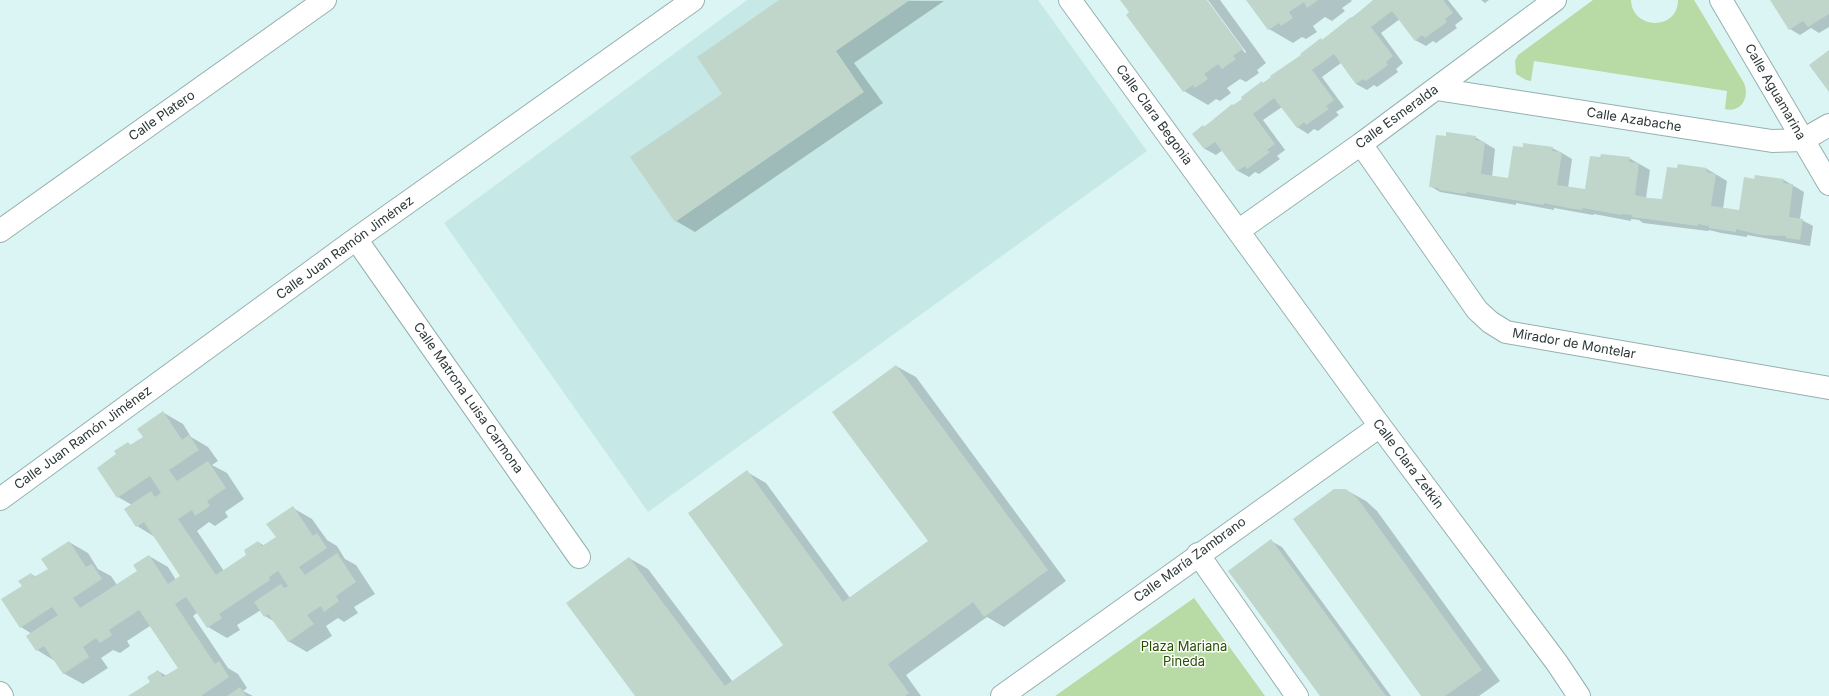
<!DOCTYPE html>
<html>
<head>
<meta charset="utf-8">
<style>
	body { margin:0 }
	canvas { display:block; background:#dbf5f5 }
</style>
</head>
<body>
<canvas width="1829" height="696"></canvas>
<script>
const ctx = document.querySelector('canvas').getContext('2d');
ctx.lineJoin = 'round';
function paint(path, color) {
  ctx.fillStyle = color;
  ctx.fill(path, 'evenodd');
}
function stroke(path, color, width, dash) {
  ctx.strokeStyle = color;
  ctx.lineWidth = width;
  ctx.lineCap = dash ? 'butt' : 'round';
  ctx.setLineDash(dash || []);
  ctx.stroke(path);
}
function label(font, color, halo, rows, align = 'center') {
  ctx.font = font + ' Inter,sans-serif';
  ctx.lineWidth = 3;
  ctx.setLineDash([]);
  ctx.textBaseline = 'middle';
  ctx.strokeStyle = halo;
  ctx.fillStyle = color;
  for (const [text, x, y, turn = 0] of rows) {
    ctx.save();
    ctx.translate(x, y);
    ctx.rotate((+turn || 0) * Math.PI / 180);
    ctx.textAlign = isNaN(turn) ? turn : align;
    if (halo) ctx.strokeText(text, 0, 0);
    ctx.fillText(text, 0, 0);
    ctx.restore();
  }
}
const built = new Path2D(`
	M747 0H1038L1147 151 648 512 444 223Z`);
const green = new Path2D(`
	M1593 0H1631C1632 30 1678 31 1678 0H1694L1744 83C1750 98 1741 113 1725 109L1727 91 1534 61 1531 81 1526 80 1516 74 1515 61 1518 55Z
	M1194 598 1265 696H1055Z`);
const shadow = new Path2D(`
	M781 0 944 1 854 63 883 103 695 232 676 221 632 157 724 94Z
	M1122 0H1206L1245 53 1246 52 1208 0H1220L1266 63 1257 70 1259 73 1246 82 1240 79 1227 88 1231 93 1220 101 1216 99 1208 105 1184 91Z
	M1248 0H1351L1352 1 1342 8 1345 11 1332 21 1325 17 1313 26 1317 32 1306 39 1302 37 1293 43 1269 29Z
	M1375 0H1448L1463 19 1455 25 1457 28 1436 43 1433 41 1426 46 1415 40 1400 19 1381 33 1403 63 1396 69 1398 72 1377 87 1374 85 1367 90 1356 84 1341 63 1322 77 1344 107 1336 112 1339 115 1318 131 1314 129 1308 134 1297 127 1282 107 1263 120 1285 150 1277 156 1280 159 1259 174 1255 172 1249 177 1238 171 1223 150 1216 155 1205 149 1194 134 1264 84Z
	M1481 0H1489L1485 3Z
	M1772 0H1829V27L1819 33 1811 28 1800 35 1790 29Z
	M1475 137 1495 149 1492 177 1509 179 1552 148 1562 153 1572 159 1568 188 1586 190 1629 158 1650 170 1646 198 1663 200 1707 169 1727 181 1723 209 1740 211 1755 180H1784L1804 192 1800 219 1813 226 1810 246 1747 235V237L1721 233 1709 230 1708 231 1643 223 1639 220 1631 219V221L1594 214 1593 215 1554 208V210L1516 203V205L1440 192 1430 186Z
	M896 366 916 377 1066 581 1004 627 987 617 906 675 921 696H636L629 558 648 569 733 682 784 645 747 472 766 483 850 598 929 541Z
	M164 413 183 424 191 437 208 447 218 461 212 465 227 473 244 499 225 512 228 517 215 526 209 522 197 531 224 571 248 555 258 542 265 546 277 537 293 508 312 519 327 540 337 546 345 559 356 565 375 594 354 607 358 613 344 622 338 618 326 626 332 636 307 652 288 641 275 622 265 616 261 610 237 625 240 630 227 638 208 627 198 612 193 616 228 668 238 674 247 688 243 691 253 696H130L151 682 158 671 167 676 179 669 150 626 127 641 130 646 120 653 113 650 101 658 108 668 83 684 63 673 55 661 37 650 32 634 21 627 23 586 31 574 37 577 49 569 69 542 88 553 98 569 111 576 117 585 138 571 149 556 168 567 176 580 182 576 155 537 137 526 132 505 118 497V454L128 443 132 446 144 438Z
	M1346 490 1366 501 1377 511 1500 681 1479 696H1422Z
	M1271 541 1282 547 1391 696H1321Z`);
const building = new Path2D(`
	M779 0H910L836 51 864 92 675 222 630 157 722 94 697 57Z
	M1120 0H1207L1243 49 1233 56 1236 59 1222 69 1218 64 1204 74 1208 79 1195 88 1193 85 1183 92 1126 15 1129 12Z
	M1246 0H1318L1307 8 1304 2 1289 12 1293 18 1281 26 1279 23 1268 30Z
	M1373 0H1443L1453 13 1445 19 1447 22 1425 38 1422 35 1415 41 1392 11 1371 27 1393 56 1386 62 1388 65 1366 81 1363 79 1356 84 1334 54 1312 70 1334 100 1326 106 1329 109 1306 125 1304 122 1297 128 1274 98 1253 114 1275 144 1267 150 1270 152 1247 169 1245 166 1237 171 1215 142 1204 149 1192 134 1203 125 1204 127 1232 104 1233 105 1242 99 1241 97 1262 81 1263 83 1271 77 1270 76 1301 55 1300 54 1321 38 1322 40 1351 17 1352 18Z
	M1770 0H1829V14L1808 27 1803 21 1789 30Z
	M1829 50V92L1809 65Z
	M1446 132 1476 136 1475 140 1485 142 1481 174 1508 178 1513 146 1523 147V143L1553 147 1552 151 1562 152 1557 185 1585 189 1590 156 1600 157 1601 154 1630 157 1629 162 1639 163 1635 195 1649 198 1662 199 1667 167 1677 168 1678 164 1707 168 1706 172 1716 174 1711 206 1739 210 1744 177 1754 179 1755 175 1784 179 1783 183 1793 184 1789 217 1803 219 1800 240 1786 238V236L1761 235 1736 229V232L1709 228V226L1698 224V226L1632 217V215L1621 214V215L1583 208 1582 210 1568 208 1544 203V205L1467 192 1466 194 1439 190V188L1429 187 1436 135 1446 136Z
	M896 365 1048 570 984 617 973 602 888 664 909 693 905 696H635L566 603 629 557 725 686 783 645 688 513 747 470 843 602 928 541 832 412Z
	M163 411 182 440 189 435 199 450 169 470 177 481 208 461 226 488 207 501 210 506 195 516 192 510 178 519 216 575 246 555 244 550 258 541 262 546 276 537 266 524 293 506 313 536 317 533 327 548 299 567 305 575 337 553 356 582 336 596 339 601 324 612 321 606 307 615 314 624 288 642 268 614 264 617 254 602 281 584 284 588 288 586 278 571 269 577 270 580 219 614 222 618 207 628 186 597 175 604 215 664 219 661 229 677 201 696H128L150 682 147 677 158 670 163 677 178 668 139 610 109 630 112 635 100 643 96 638 83 647 89 657 63 674 44 646 36 651 26 636 58 615 52 607 20 628 1 599 22 586 18 581 31 573 34 577 48 569 41 559 69 541 86 567 92 564 102 579 73 598 80 608 137 571 133 565 149 555 168 584 180 576 144 522 136 527 124 509 151 491 155 497 161 493 150 476 117 498 97 468 116 454 114 451 128 442 130 445 143 437 137 429Z
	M1334 489H1346L1358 499 1482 670 1445 696H1421L1293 519Z
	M1271 539 1386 696H1320L1228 571Z
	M240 687 246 696H227Z`);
const street = new Path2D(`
	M1070 0 1380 426 1557 663 1579 696
	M1721 0 1829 184
	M1436 89 1772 141 1803 140 1829 125
	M1361 144 1477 310 1490 322 1506 332 1829 388
	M0 231 325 0
	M1238 231 1361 144 1555 0
	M356 239 579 557
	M0 499 356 239 693 0
	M1198 554 1297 696
	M0 693 2 696
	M1002 696 1380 426`);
const streetNames = [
	["Calle Aguamarina",1775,92,60],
	["Calle Clara Begonia",1154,115,54],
	["Calle Platero",162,116,-35],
	["Calle Esmeralda",1397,117,-36],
	["Calle Azabache",1634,120,9],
	["Calle Juan Ramón Jiménez",345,248,-36],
	["Mirador de Montelar",1574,344,10],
	["Calle Matrona Luisa Carmona",468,398,55],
	["Calle Juan Ramón Jiménez",83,438,-36],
	["Calle Clara Zetkin",1408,464,53],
	["Calle María Zambrano",1190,560,-36]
];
const parkNames = [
	["Plaza Mariana",1184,647],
	["Pineda",1184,662]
];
paint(built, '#c6e9e8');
paint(green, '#b8daa5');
paint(shadow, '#0003');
paint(building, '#c0d6cb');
stroke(street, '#97b0b0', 24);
stroke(street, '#fff', 22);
label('13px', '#2e3838', '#fff', streetNames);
label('13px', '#264e00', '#fff', parkNames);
</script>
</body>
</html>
